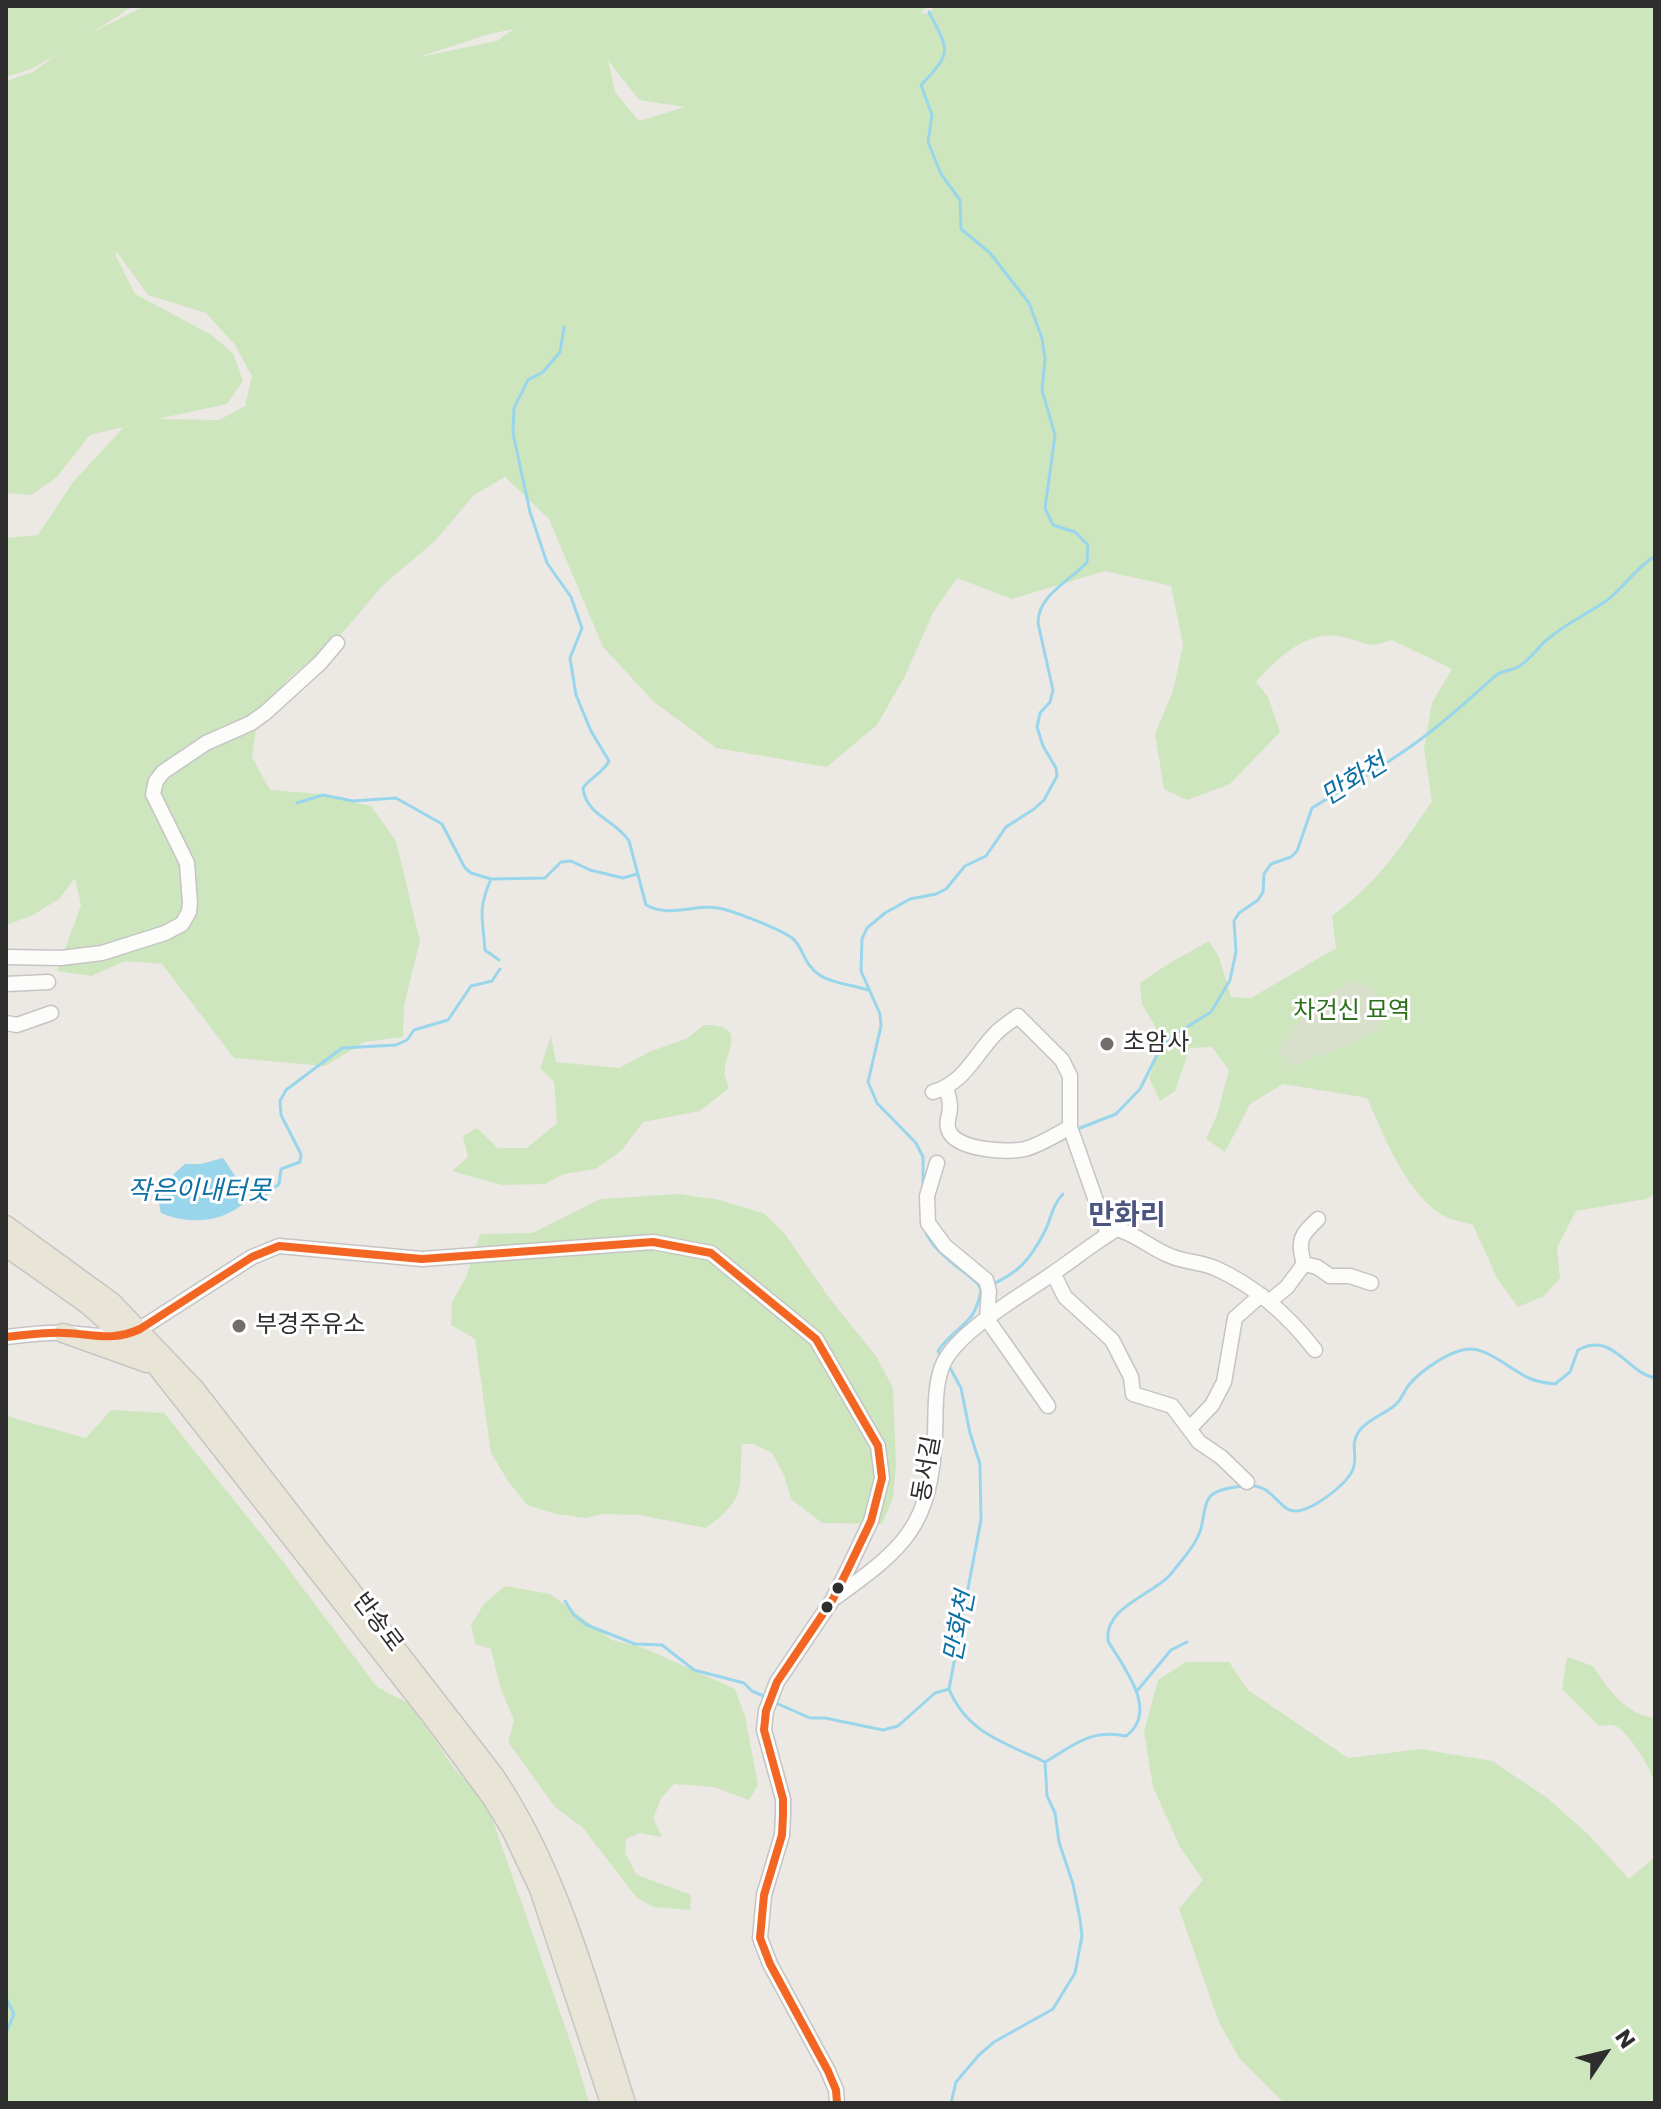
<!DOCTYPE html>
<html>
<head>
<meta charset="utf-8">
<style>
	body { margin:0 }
	#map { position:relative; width:1661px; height:2109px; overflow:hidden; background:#ece8e4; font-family:Poppins,sans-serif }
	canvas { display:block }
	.frame { position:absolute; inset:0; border:8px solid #2e2e2e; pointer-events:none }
	.north { position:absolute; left:1565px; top:2013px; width:80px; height:80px; -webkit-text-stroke:6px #fff; paint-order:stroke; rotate:55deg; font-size:22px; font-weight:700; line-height:32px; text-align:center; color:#2e2e2e }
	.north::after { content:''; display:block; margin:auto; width:28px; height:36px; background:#2e2e2e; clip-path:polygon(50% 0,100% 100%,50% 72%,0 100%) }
</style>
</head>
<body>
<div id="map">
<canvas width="1661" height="2109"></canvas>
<div class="frame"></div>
<div class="north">N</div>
</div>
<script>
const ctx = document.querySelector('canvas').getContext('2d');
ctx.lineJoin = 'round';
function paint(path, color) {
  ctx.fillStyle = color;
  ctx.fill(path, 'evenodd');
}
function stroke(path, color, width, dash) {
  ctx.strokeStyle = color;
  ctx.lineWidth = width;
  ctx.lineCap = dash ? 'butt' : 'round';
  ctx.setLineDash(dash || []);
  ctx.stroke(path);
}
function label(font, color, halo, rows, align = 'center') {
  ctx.font = font + ' Poppins,"Noto Sans KR",sans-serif';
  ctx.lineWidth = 6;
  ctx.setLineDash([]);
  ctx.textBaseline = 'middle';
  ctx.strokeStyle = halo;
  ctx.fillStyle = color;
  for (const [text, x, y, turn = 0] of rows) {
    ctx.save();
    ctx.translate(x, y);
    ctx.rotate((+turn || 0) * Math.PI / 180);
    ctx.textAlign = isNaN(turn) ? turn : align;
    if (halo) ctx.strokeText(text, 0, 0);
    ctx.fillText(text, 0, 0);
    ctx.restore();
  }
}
const green = new Path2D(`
	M6 6H133L92 33 144 6H928L920 13 929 14 935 6H1655V1194L1646 1199 1576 1211 1557 1248 1560 1278 1544 1296 1518 1307 1497 1278 1473 1225C1465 1222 1456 1221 1448 1218 1408 1199 1384 1136 1367 1098L1283 1084 1250 1104 1225 1152 1206 1139 1217 1115 1229 1070 1212 1047 1190 1048 1175 1091 1160 1101 1149 1078 1162 1038 1142 1004 1140 983 1168 964 1209 941 1219 957 1231 997 1251 998 1336 948 1332 916C1380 880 1399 850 1432 801L1424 749 1432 703 1452 669 1392 640C1365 649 1369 643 1343 637 1307 629 1279 657 1256 682L1268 697 1280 732 1230 784 1187 800 1164 789 1155 734 1173 691 1183 645 1171 586 1105 571 1012 599 957 578 933 613 905 676 877 725 827 767 716 748 654 702 603 647 549 519 505 477 474 495 435 541 383 585 339 637 289 678 258 715 252 757 270 790 319 794 371 806 396 841 420 941 404 1005 403 1037 364 1042 325 1066 234 1058 162 964 125 961 92 976 57 971 81 905 75 878 59 899 33 915 6 925V538L38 535 73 482 124 427 90 435 56 478 31 495 6 493V81L33 72 58 54 31 69 6 77ZM514 29 497 41 419 57 489 34ZM608 60 639 100 685 107 639 121 615 92ZM116 251 148 295 206 313 235 345 252 376 245 406 219 420 157 419 227 404 243 381 233 353 210 334 135 294 116 256Z
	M704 1025C751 1025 723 1051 725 1076 726 1080 728 1084 729 1088L700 1111 643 1122 622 1150 596 1169 564 1174 545 1184 502 1185 452 1171 468 1157 463 1136 477 1128 498 1148H527L557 1123 554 1082 540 1068 551 1036 556 1062 619 1068 651 1051 686 1039Z
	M679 1194 720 1200 765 1214 785 1234 830 1299 876 1356 893 1388 896 1466 893 1498 882 1524 822 1523 791 1499 784 1475 772 1453 753 1444H742C739 1490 747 1498 706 1528L639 1515 603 1514 585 1518 557 1514 527 1505 508 1481 491 1453 475 1339 451 1325 452 1302 466 1277 480 1234 533 1233 600 1199Z
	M111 1410 164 1413 278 1555 377 1687 410 1704 454 1768 487 1804 574 2052 589 2103H6V1411L10 1417 86 1438Z
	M505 1586 550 1594 612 1640 644 1648 735 1689 745 1716 758 1785 749 1800 714 1787 674 1784 662 1797 653 1818 662 1837 639 1833 626 1839 625 1853 637 1875 691 1895 690 1910 654 1907 637 1898 582 1827 555 1807 508 1742 514 1720 500 1687 491 1649 475 1644 471 1625 484 1604Z
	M1567 1657 1593 1666C1608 1689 1626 1715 1655 1718V1783C1651 1769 1628 1729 1613 1725 1608 1724 1604 1726 1599 1726L1562 1689Z
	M1186 1662H1229L1248 1690 1348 1758 1420 1749 1492 1761 1546 1797 1587 1833 1629 1879 1655 1857V2103H1285L1281 2100 1239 2058 1219 2022 1179 1909 1203 1880 1180 1847 1153 1787 1144 1732 1158 1680Z`);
const cemetery = new Path2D(`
	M1356 981 1372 987 1382 1005 1381 1025 1359 1040 1291 1067 1278 1050C1297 1019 1321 994 1356 981Z`);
const water = new Path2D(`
	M223 1158 244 1189 246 1201C223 1223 189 1225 161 1213L158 1199 175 1173 185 1164H201Z`);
const stream = new Path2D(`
	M564 327 560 352 543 372 528 380 514 408 513 433 530 512 547 563 571 597 582 628 570 658 576 695 591 731 609 761C603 773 591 777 583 788 586 816 616 820 629 841L646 905C672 919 696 902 723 909 738 913 780 929 792 938 804 947 802 964 821 976 835 984 853 985 868 990
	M297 803 323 795 353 801 396 798 442 824 465 868 471 873 491 879
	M499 960 485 950C483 918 477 911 491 879L545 878 561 862 571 861 590 870 623 878 637 874
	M1080 1128 1116 1114 1140 1089 1161 1047 1169 1038 1211 1012 1230 980 1236 952 1234 921 1239 913 1258 900 1263 892 1264 874 1271 864 1291 857 1297 851 1312 808C1349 785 1387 765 1421 739 1447 720 1472 697 1495 676 1502 670 1510 671 1518 667 1530 661 1538 646 1549 638 1567 623 1587 614 1606 601 1625 587 1633 570 1655 556
	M923 1186V1157L916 1143 877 1103 868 1082 881 1026 880 1014 861 971 862 939 867 928 885 913 910 899 936 894 946 889 965 866 986 856 1006 827 1034 809 1044 800 1057 776 1056 768 1043 746 1037 727 1040 713 1050 702 1053 690 1038 623C1038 594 1071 581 1087 562L1088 545 1075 532 1053 525 1045 508 1055 435 1042 390 1045 359 1042 338 1029 303 990 253 961 229 960 200 941 174 928 142 932 115 921 85C953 52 949 51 929 12
	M257 1201 279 1184 281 1169 300 1162 301 1154 281 1115 280 1101 286 1090 342 1048 396 1045 407 1040 414 1030 448 1020 471 986 492 981 500 969
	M921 1209C920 1246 954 1262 978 1284L981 1290
	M991 1285C1019 1272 1029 1261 1044 1233 1051 1220 1052 1205 1063 1194
	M942 1357 938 1351C956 1324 975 1327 981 1290
	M949 1366 961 1388 970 1433 980 1464 981 1520 949 1689C967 1733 1005 1743 1045 1762L1047 1796 1055 1813 1059 1842 1073 1884 1080 1919 1082 1936 1075 1973 1053 2009 994 2042 979 2055 956 2082 951 2103
	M1252 1486C1274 1486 1280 1513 1297 1511 1314 1509 1350 1483 1354 1466 1357 1453 1350 1444 1359 1431 1368 1419 1383 1415 1394 1406 1401 1401 1403 1393 1408 1386 1420 1371 1451 1349 1471 1349 1491 1350 1512 1371 1531 1379 1538 1382 1547 1383 1555 1384L1570 1372 1578 1350C1613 1331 1626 1372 1655 1378
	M565 1601 574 1615 587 1625 635 1644 662 1645 694 1670 744 1683 752 1691 766 1697
	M1137 1691 1171 1650 1187 1642
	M776 1703 810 1718H825L883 1730 898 1726 935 1693 949 1689
	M1047 1761C1075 1744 1092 1729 1126 1736 1160 1711 1123 1667 1108 1641 1104 1607 1152 1595 1170 1575 1179 1563 1194 1548 1199 1534 1204 1524 1203 1506 1209 1498 1215 1489 1234 1487 1244 1486
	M6 1998 14 2014 6 2033`);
const minor = new Path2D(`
	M6 957 61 958 102 953 165 933 182 924 189 912 190 903 187 863 153 794 156 781 163 772 206 743 251 723 265 713 320 663 337 643
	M6 984 48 982
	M6 1023 17 1025 51 1013
	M946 1088C948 1094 950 1101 950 1107 950 1116 945 1122 949 1131 957 1150 1007 1153 1025 1149 1040 1145 1056 1135 1070 1127
	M933 1092C965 1083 975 1054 997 1032 1003 1026 1011 1021 1018 1016L1062 1060 1070 1076V1127L1108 1235
	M937 1163 927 1196 928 1223 945 1246 986 1280 989 1291 987 1319 1048 1406
	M1304 1264C1297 1240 1301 1235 1318 1219
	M1053 1273 1065 1297 1112 1340 1131 1377 1133 1394 1172 1406 1199 1442 1221 1457 1247 1482
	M1270 1301 1287 1287 1304 1264 1317 1267 1330 1276H1350L1371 1283
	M6 1337C25 1335 45 1332 64 1333 94 1334 112 1342 140 1329L252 1257 279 1246 422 1259 653 1242 711 1253 816 1339 878 1446 882 1478 871 1521 848 1569 833 1599 777 1682 766 1711 764 1730 783 1799V1815L782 1835 764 1895 760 1938 770 1964 828 2071 836 2090 837 2103
	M1190 1428 1212 1405 1224 1382 1235 1318 1261 1295
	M836 1597C906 1547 931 1525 935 1434 936 1411 934 1383 944 1362 960 1330 1022 1295 1052 1274 1074 1259 1095 1242 1117 1229 1138 1235 1153 1250 1173 1257 1186 1262 1201 1262 1215 1268 1255 1286 1288 1315 1315 1350`);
const major = new Path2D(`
	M6 1225 112 1302 195 1389 495 1776C561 1875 590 1991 626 2103
	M6 1247 88 1305 156 1366 431 1716 493 1800 511 1830 539 1889 610 2103
	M63 1333 147 1363`);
const bus1 = new Path2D(`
	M6 1337C25 1335 45 1332 64 1333 94 1334 112 1342 140 1329L252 1257 279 1246 422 1259 653 1242 711 1253 816 1339 878 1446 882 1478 871 1521 848 1569 833 1599 777 1682 766 1711 764 1730 783 1799V1815L782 1835 764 1895 760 1938 770 1964 828 2071 836 2090 837 2103`);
const markers = [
	[1107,1044,8,"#706f6e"],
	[239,1326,8,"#706f6e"],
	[838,1588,7,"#2e2e2e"],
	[827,1607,7,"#2e2e2e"]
];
const parkNames = [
	["차건신 묘역",1352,1012]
];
const poiNames = [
	["초암사",1123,1044],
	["부경주유소",255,1326]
];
const streetNames = [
	["동서길",928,1469,-80],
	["반송로",377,1623,53]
];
const waterNames = [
	["만화천",1355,781,-32],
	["작은이내터못",199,1192],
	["만화천",961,1627,-79]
];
const quarterNames = [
	["만화리",1127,1217]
];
paint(green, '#cee6be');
paint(cemetery, '#d8e0cc');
paint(water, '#99d6ec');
stroke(stream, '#99d6ec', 3);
stroke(minor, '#c5c4c5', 17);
stroke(major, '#c6c5c4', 21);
stroke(minor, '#fcfcfb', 14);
stroke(major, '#e8e4d6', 18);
stroke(bus1, '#f26522', 8);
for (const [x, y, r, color] of markers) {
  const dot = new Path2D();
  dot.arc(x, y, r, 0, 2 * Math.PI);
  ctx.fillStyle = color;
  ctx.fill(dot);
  stroke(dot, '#fff', 3);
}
label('24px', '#2c6e1b', '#fff', parkNames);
label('24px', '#2e2e2e', '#fff', poiNames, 'left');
label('24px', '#2e2e2e', '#fff', streetNames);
label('italic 26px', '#0d6fa3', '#fff', waterNames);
label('bold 28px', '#4d5680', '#fff', quarterNames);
</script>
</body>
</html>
